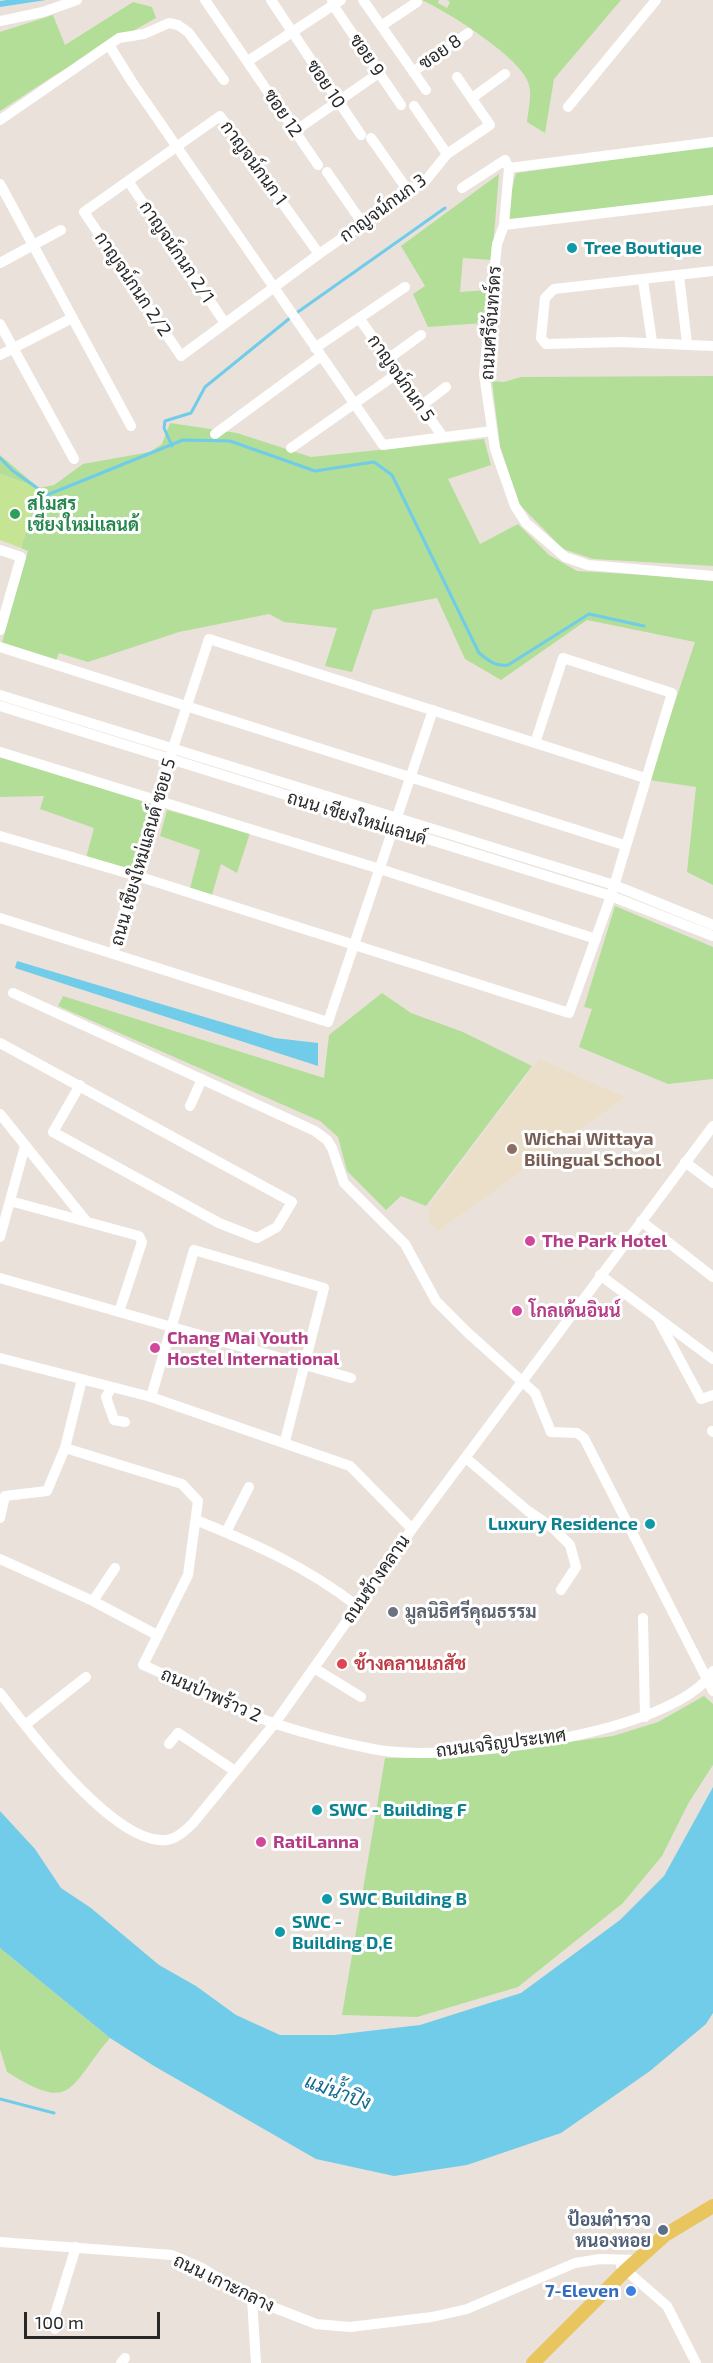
<!DOCTYPE html>
<html>
<head>
<meta charset="utf-8">
<style>
	body { margin:0 }
	#map { position:relative; width:713px; height:2363px; overflow:hidden; background:#eae2da; font-family:"Exo 2",sans-serif }
	canvas { display:block }
	.scale { position:absolute; left:24px; top:2312px; width:136px; height:27px; box-sizing:border-box; border:3px solid #282828; border-top:0; padding-left:8px; font-size:18px; line-height:21px; white-space:nowrap; color:#282828; -webkit-text-stroke:4px #fff; paint-order:stroke }
</style>
</head>
<body>
<div id="map">
<canvas width="713" height="2363"></canvas>
<div class="scale">100 m</div>
</div>
<script>
const ctx = document.querySelector('canvas').getContext('2d');
ctx.lineJoin = 'round';
function paint(path, color) {
  ctx.fillStyle = color;
  ctx.fill(path, 'evenodd');
}
function stroke(path, color, width, dash) {
  ctx.strokeStyle = color;
  ctx.lineWidth = width;
  ctx.lineCap = dash ? 'butt' : 'round';
  ctx.setLineDash(dash || []);
  ctx.stroke(path);
}
function label(font, color, halo, rows, align = 'center') {
  ctx.font = font + ' "Exo 2",Sarabun,sans-serif';
  ctx.lineWidth = 6;
  ctx.setLineDash([]);
  ctx.textBaseline = 'middle';
  ctx.strokeStyle = halo;
  ctx.fillStyle = color;
  for (const [text, x, y, turn = 0] of rows) {
    ctx.save();
    ctx.translate(x, y);
    ctx.rotate((+turn || 0) * Math.PI / 180);
    ctx.textAlign = isNaN(turn) ? turn : align;
    if (halo) ctx.strokeText(text, 0, 0);
    ctx.fillText(text, 0, 0);
    ctx.restore();
  }
}
const education = new Path2D(`
	M539 1059 625 1097 438 1231 428 1220 432 1202Z`);
const green = new Path2D(`
	M422 0H439L438 3 447 8 450 2 447 0H621L554 79 545 133 527 122C528 111 532 96 529 85 524 59 446 11 422 0Z
	M133 2 152 7 156 18 55 75 0 111V32L53 15 65 45Z
	M713 146V196L509 219 506 212 516 173Z
	M499 174 492 260 463 258 460 292 487 290 483 323 428 327 413 294 425 286 401 246Z
	M713 376V566L593 559 563 549 519 504 500 446 492 381 504 382 521 377Z
	M170 423 237 433 311 457 484 439 491 465 448 479 480 544 518 524 549 555 577 571 713 579V885L687 872 696 787 649 780 695 642 587 620 501 680 465 659 437 598 373 610 352 672 325 666 337 628 284 622 269 614 179 632 88 662 59 653 55 663 1 646 28 551 21 548 39 488 0 474V455L39 488 54 485 83 464 150 452 162 444Z
	M0 757 154 803 135 872 86 858 94 828 40 809 44 796 0 797Z
	M167 810 250 833 237 873 221 864 212 895 190 888 200 850 160 836Z
	M615 906 713 947V1079L668 1084 579 1047 592 1009 584 1007Z
	M382 993 411 1013 463 1032 532 1066 426 1206 401 1196 386 1210 347 1171 338 1137 320 1121 58 1006 63 996 324 1078 329 1035Z
	M704 1696 713 1704V1765L689 1802 662 1856 623 1903 518 1987 417 2017 342 2015 385 1758H453L613 1736 658 1722Z
	M0 1948 110 2038C68 2087 74 2114 7 2072L0 2049Z`);
const pitch = new Path2D(`
	M0 474 39 488 21 548 0 540Z`);
const water = new Path2D(`
	M7 0H46L0 7V1Z
	M17 961 275 1038 318 1043V1066L15 968Z
	M713 1787V2013L706 2024 650 2071 561 2133 467 2165 394 2176 316 2159 154 2066 110 2038 0 1948V1811L35 1849 61 1888 91 1908 159 1965 196 1986 236 2015 280 2035H334L420 2025 521 1993 620 1920 664 1876Z`);
const stream = new Path2D(`
	M295 314 445 208
	M172 446 164 428 165 421 191 413 205 387 290 318
	M0 458 13 471 47 495 183 440 230 441 315 471 374 462 392 475 479 653C489 661 496 667 508 665L589 614 644 626
	M0 2099 54 2113`);
const minor = new Path2D(`
	M205 0 318 165
	M271 0 361 135
	M332 0 333 5 401 105
	M363 0 426 90
	M0 21 43 12 77 0
	M381 26 417 2
	M109 45 132 82 383 445 492 431
	M248 61 341 0
	M413 72 468 33
	M472 98 505 74
	M414 106 447 154
	M568 107 656 0
	M0 120 119 38 144 34 169 23 178 25 188 32 224 80
	M295 131 379 73
	M371 138 409 192
	M509 168 504 225 497 244 484 374 495 449 515 506 526 523 565 557 588 565 713 576
	M509 168 713 142
	M327 172 363 224
	M128 181 225 323
	M0 184 131 426
	M462 188 505 160 509 168
	M504 225 713 200
	M319 254 220 116 84 212 181 356 319 254 427 179 447 154 490 125 457 77
	M0 263 61 230
	M713 271 554 289 545 298 541 338 546 344 621 342 713 346
	M679 276 687 343
	M643 280 652 342
	M359 318 443 437
	M0 324 74 459
	M315 348 405 287
	M0 355 72 318
	M388 359 421 335
	M421 406 446 387
	M215 434 321 356
	M291 448 398 373
	M0 550 21 557 0 630
	M0 647 624 845
	M0 695 614 885 713 925
	M0 706 611 896 713 936
	M0 752 380 869 596 939
	M0 836 137 876 569 1013 611 896 672 693 563 658 535 743
	M0 918 328 1022 433 710
	M113 954 169 760 209 639 645 778
	M13 993 315 1131 327 1140 332 1148 344 1183 405 1244 436 1301 467 1332 535 1393 551 1432 577 1433 584 1438 713 1691
	M0 1043 292 1202 277 1227 257 1238 219 1223 53 1132 80 1085
	M190 1106 202 1079
	M0 1114 86 1221
	M685 1162 713 1183
	M10 1201 139 1236 142 1242 119 1312
	M641 1221 713 1277
	M0 1237 25 1146
	M600 1275 713 1359
	M0 1278 351 1378
	M659 1321 701 1399 713 1395
	M0 1358 151 1397 350 1466 412 1529
	M112 1387 106 1397 114 1420 125 1422
	M151 1397 194 1250 324 1288 285 1441
	M712 1431 713 1432
	M65 1448 182 1484 198 1501 188 1575 143 1665C187 1684 231 1709 276 1724 307 1734 341 1743 373 1749 442 1764 675 1735 713 1671
	M466 1458 528 1511 553 1528 570 1545 576 1567 561 1590
	M0 1518 5 1496 47 1491 65 1448 82 1379
	M196 1520C255 1544 307 1567 357 1606
	M226 1532 249 1487
	M0 1559 93 1601 157 1635
	M93 1601 115 1568
	M643 1618 645 1717
	M314 1668 361 1697
	M0 1693C30 1732 114 1845 166 1840 177 1839 186 1830 193 1823L275 1723 412 1529 713 1126
	M25 1725 86 1677
	M169 1744 178 1733 235 1771
	M0 2242 172 2255 202 2268 252 2299 316 2324 350 2327 432 2317 467 2309 575 2263 600 2259 637 2260
	M621 2266 667 2306 696 2363
	M252 2299 256 2363
	M55 2329 53 2321 76 2247
	M121 2363 125 2358`);
const major = new Path2D(`
	M533 2363 625 2271 665 2235 713 2206`);
const markers = [
	[572,248,6,"#0f9aa8"],
	[15,514,6,"#2e9e5b"],
	[512,1149,6,"#8d6e63"],
	[530,1241,6,"#d1479c"],
	[517,1311,6,"#d1479c"],
	[155,1348,6,"#d1479c"],
	[650,1524,6,"#0f9aa8"],
	[393,1612,6,"#6b7280"],
	[342,1664,6,"#e0444e"],
	[317,1810,6,"#0f9aa8"],
	[261,1842,6,"#d1479c"],
	[327,1899,6,"#0f9aa8"],
	[280,1932,6,"#0f9aa8"],
	[663,2230,6,"#5c6f8a"],
	[631,2291,6,"#3f7fe0"]
];
const streetNames = [
	["ซอย 8",440,52,-35],
	["ซอย 9",367,55,56],
	["ซอย 10",326,84,56],
	["ซอย 12",283,113,56],
	["กาญจน์กนก 1",254,163,54],
	["กาญจน์กนก 3",383,208,-36],
	["กาญจน์กนก 2/1",177,252,56],
	["กาญจน์กนก 2/2",133,284,56],
	["ถนนศรีจันทร์ดร",491,323,-86],
	["กาญจน์กนก 5",401,378,55],
	["ถนน เชียงใหม่แลนด์",357,818,17],
	["ถนน เชียงใหม่แลนด์ ซอย 5",143,852,-74],
	["ถนนช้างคลาน",376,1579,-55],
	["ถนนป่าพร้าว 2",211,1695,24],
	["ถนนเจริญประเทศ",501,1743,-7],
	["ถนน เกาะกลาง",224,2283,26]
];
const cultureNames = [
	["Tree Boutique",584,248],
	["Luxury Residence",638,1524,"right"],
	["SWC - Building F",329,1810],
	["SWC Building B",339,1899],
	["SWC -",292,1922],
	["Building D,E",292,1943]
];
const leisureNames = [
	["สโมสร",27,504],
	["เชียงใหม่แลนด้",27,525]
];
const educationNames = [
	["Wichai Wittaya",524,1139],
	["Bilingual School",524,1160]
];
const hotelNames = [
	["The Park Hotel",542,1241],
	["โกลเด้นอินน์",529,1311],
	["Chang Mai Youth",167,1338],
	["Hostel International",167,1359],
	["RatiLanna",273,1842]
];
const worshipNames = [
	["มูลนิธิศรีคุณธรรม",405,1612]
];
const healthNames = [
	["ช้างคลานเภสัช",354,1664]
];
const serviceNames = [
	["ป้อมตำรวจ",651,2220],
	["หนองหอย",651,2241]
];
const shopNames = [
	["7-Eleven",619,2291]
];
const waterNames = [
	["แม่น้ำปิง",338,2092,20]
];
paint(education, '#ebdfc9');
paint(green, '#b2de98');
paint(pitch, '#c5e594');
paint(water, '#70cce8');
stroke(stream, '#70cce8', 3);
stroke(minor, '#fff', 10);
stroke(major, '#e9c55f', 14);
for (const [x, y, r, color] of markers) {
  const dot = new Path2D();
  dot.arc(x, y, r, 0, 2 * Math.PI);
  ctx.fillStyle = color;
  ctx.fill(dot);
  stroke(dot, '#fff', 2);
}
label('18px', '#282828', '#fff', streetNames);
label('bold 18px', '#0d838f', '#fff', cultureNames, 'left');
label('bold 18px', '#27864d', '#fff', leisureNames, 'left');
label('bold 18px', '#785e54', '#fff', educationNames, 'left');
label('bold 18px', '#b23c85', '#fff', hotelNames, 'left');
label('bold 18px', '#5b616d', '#fff', worshipNames, 'left');
label('bold 18px', '#be3a42', '#fff', healthNames, 'left');
label('bold 18px', '#4e5e75', '#fff', serviceNames, 'right');
label('bold 18px', '#366cbe', '#fff', shopNames, 'right');
label('italic 20px', '#136990', '#fff', waterNames);
</script>
</body>
</html>
